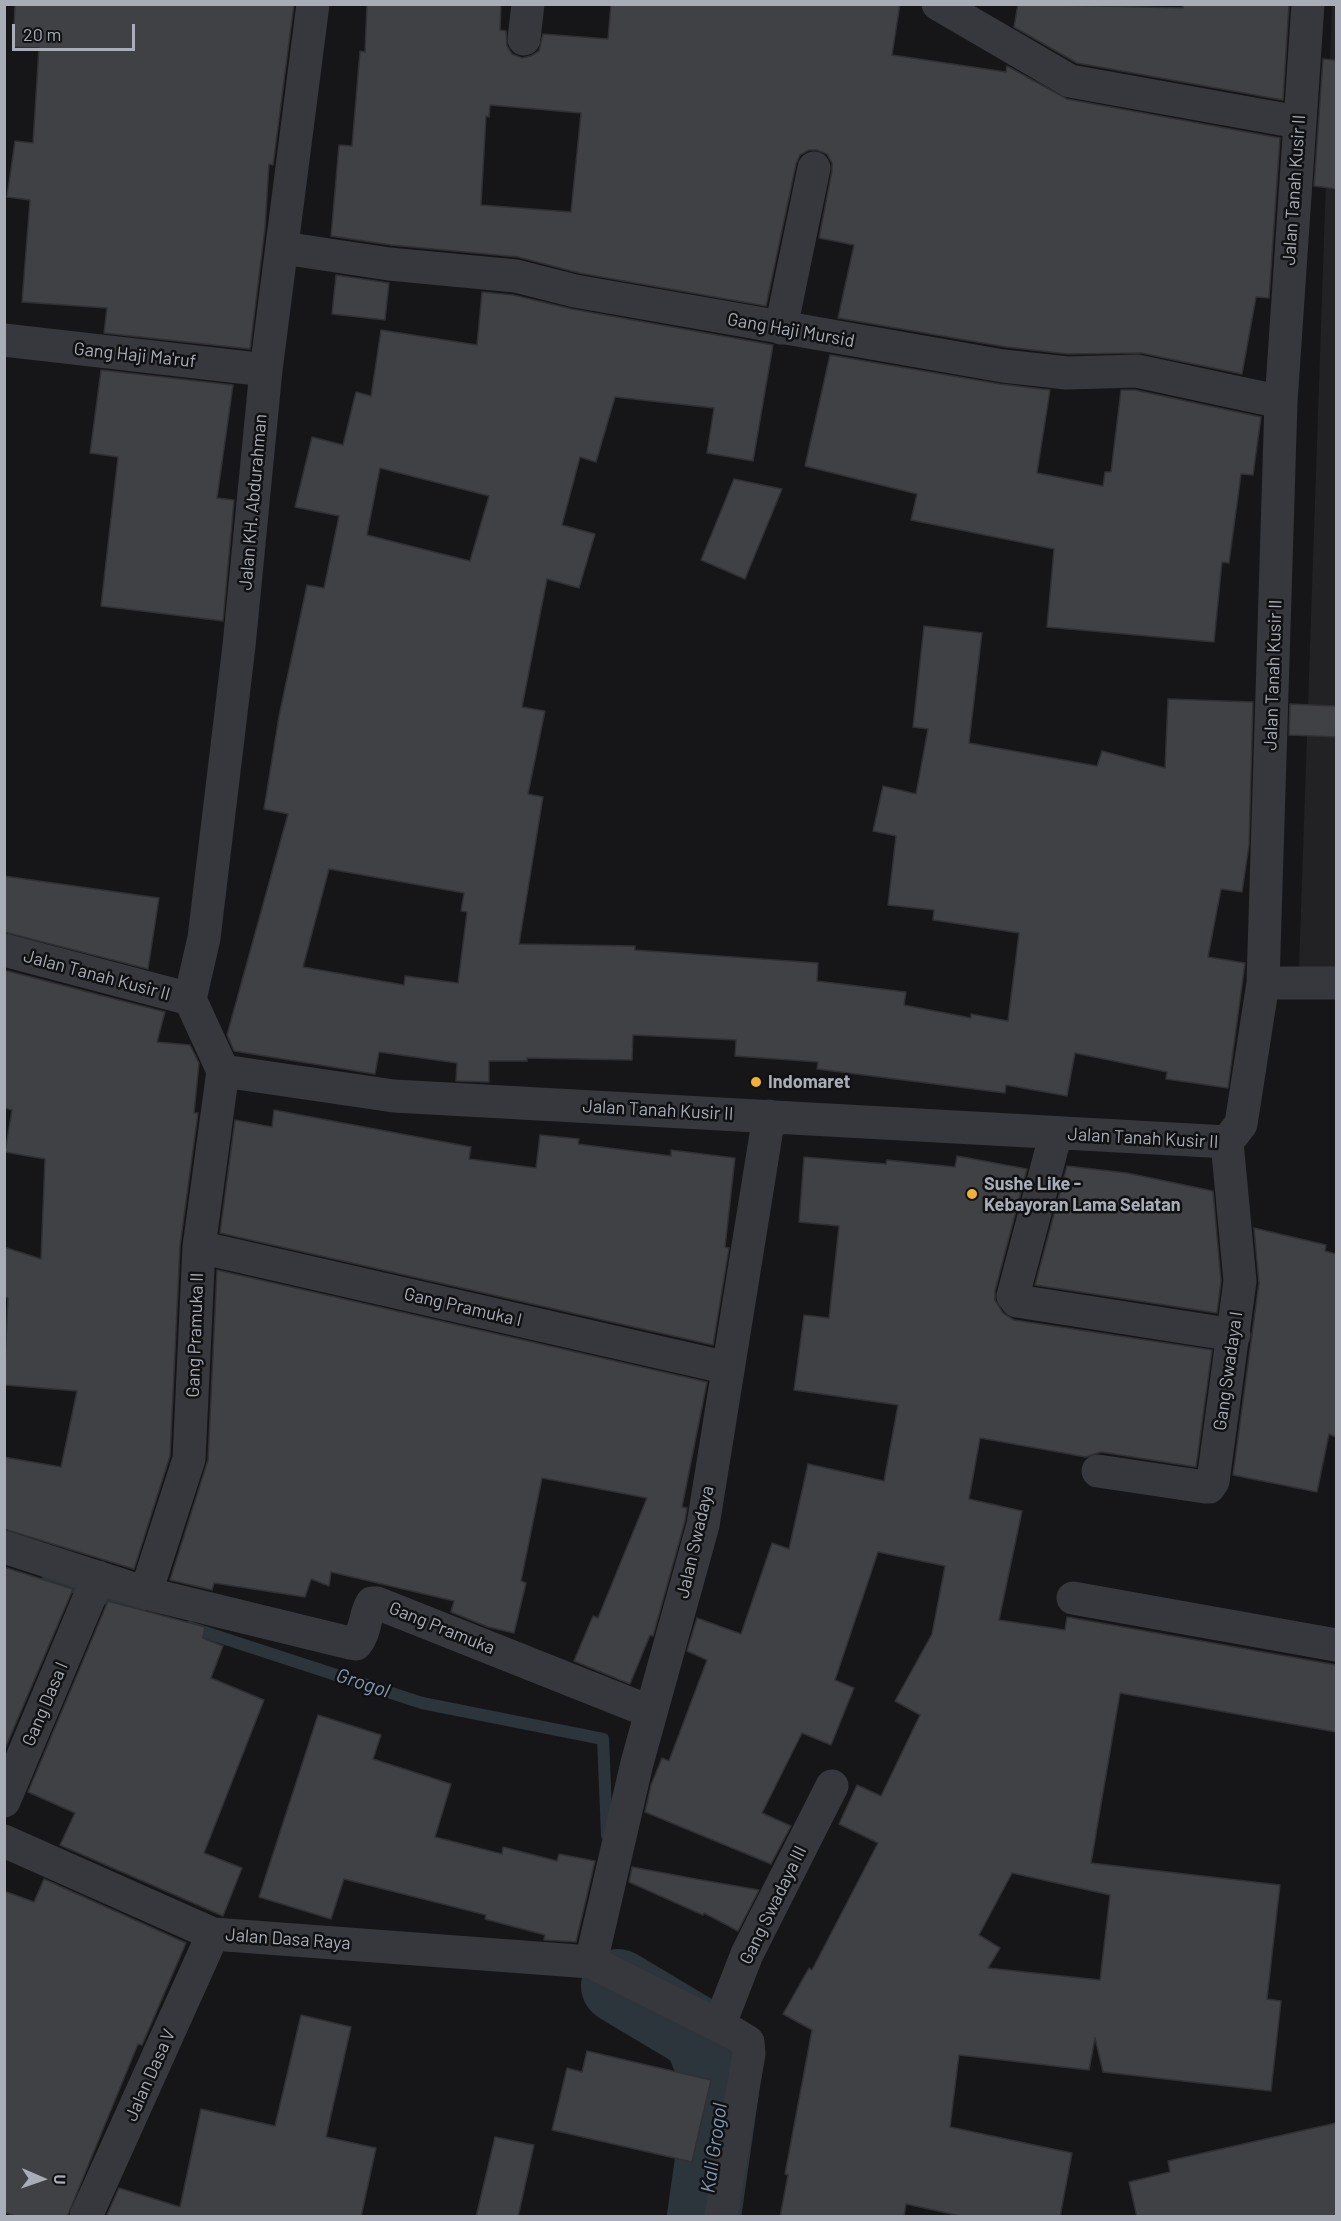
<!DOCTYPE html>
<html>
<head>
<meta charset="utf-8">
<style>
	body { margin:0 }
	#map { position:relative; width:1341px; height:2221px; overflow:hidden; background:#161618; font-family:Barlow,sans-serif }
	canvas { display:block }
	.frame { position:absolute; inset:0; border:6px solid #a8adb8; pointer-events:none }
	.north { position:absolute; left:12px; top:2149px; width:60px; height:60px; -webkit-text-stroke:4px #111113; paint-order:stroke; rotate:92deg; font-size:16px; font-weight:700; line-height:24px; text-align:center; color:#a8adb8 }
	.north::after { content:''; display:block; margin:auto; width:21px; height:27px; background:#a8adb8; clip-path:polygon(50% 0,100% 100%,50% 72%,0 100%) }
	.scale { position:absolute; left:12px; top:24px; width:123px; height:27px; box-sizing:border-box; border:3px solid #a8adb8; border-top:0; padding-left:8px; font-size:18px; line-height:21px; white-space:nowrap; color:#a8adb8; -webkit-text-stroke:4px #111113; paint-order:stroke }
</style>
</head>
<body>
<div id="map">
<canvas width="1341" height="2221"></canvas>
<div class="frame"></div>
<div class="north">U</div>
<div class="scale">20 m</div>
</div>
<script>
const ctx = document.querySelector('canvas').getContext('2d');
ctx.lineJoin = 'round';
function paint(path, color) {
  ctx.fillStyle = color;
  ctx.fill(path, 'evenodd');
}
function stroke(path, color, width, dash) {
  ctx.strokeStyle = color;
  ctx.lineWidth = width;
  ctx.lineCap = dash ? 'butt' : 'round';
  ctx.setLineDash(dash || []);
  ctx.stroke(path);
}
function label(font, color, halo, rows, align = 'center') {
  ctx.font = font + ' Barlow,sans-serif';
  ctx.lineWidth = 5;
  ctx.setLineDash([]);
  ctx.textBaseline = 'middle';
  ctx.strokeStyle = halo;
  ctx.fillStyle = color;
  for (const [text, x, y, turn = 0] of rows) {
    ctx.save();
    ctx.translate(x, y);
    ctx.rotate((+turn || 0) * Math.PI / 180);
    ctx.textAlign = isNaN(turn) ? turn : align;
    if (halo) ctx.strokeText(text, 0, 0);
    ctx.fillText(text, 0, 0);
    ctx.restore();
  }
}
const built = new Path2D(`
	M1336 4V969L1299 968 1332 5Z`);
const stream = new Path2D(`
	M48 1578 139 1610
	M189 1627 422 1703 603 1739 607 1835`);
const river = new Path2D(`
	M618 1986 700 2035 722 2091 704 2216`);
const building = new Path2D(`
	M15 4H294L273 165 269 164 265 228 250 349 104 333 107 308 22 302 30 200 7 197 15 141 33 143 39 48 13 47Z
	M367 4H501L500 30 506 31 507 46 512 54 522 58 531 56 539 51 543 34 608 39 611 4H900L892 55 1006 72 1007 66 1067 99 1280 138 1269 298 1256 297 1242 374 1141 353 1068 354 1006 347 838 318 854 245 819 238 832 171V163L827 154 817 150H809L800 155 796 164 766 306 579 273 518 257 391 245 331 236 339 145 352 146 360 51 365 52ZM490 105 581 113 571 212 481 205 486 116 489 117Z
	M1018 4 1183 8V4H1289L1283 100 1077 63 1014 27Z
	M1323 59 1336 60V189L1314 186Z
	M336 275 389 283 385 320 332 314Z
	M482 292 513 295 572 309 773 345 753 461 707 453 714 408 615 397 596 462 580 457 562 525 595 534 579 588 547 579 522 707 545 711 528 794 543 797 519 944 635 946V950L818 963 817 981 906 992 904 1005 971 1018V1014L1008 1021 1019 933 933 920 934 910 888 905 896 836 873 831 883 786 916 794 928 729 913 727 924 626 982 633 969 743 1097 766 1102 751 1165 768 1168 699 1253 702 1249 845 1242 892 1221 889 1208 957 1245 963 1228 1088 1166 1079 1167 1072 1075 1053 1067 1096 1006 1085 1005 1093 817 1069 818 1062 735 1056 736 1040 633 1035 632 1060 527 1058V1061H489V1082L456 1081 457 1063 379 1052 375 1074 234 1051 227 1035 288 814 264 809 279 716 307 585 324 588 339 516 295 507 312 437 343 445 356 392 371 396 381 330 477 345ZM380 468 489 496 470 561 367 535ZM329 869 464 893 461 911 467 912 458 983 405 976 404 985 303 967Z
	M830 355 1000 384 1050 390 1037 473 1103 486 1105 472H1111L1121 390H1135L1261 417 1253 475 1241 474 1229 563 1222 562 1214 642 1047 627 1054 549 911 520 917 494 805 466Z
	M101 370 233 385 217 498 234 500 223 621 101 606 118 457 90 453Z
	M734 479 782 489 745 579 701 560Z
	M1290 704 1336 706V737L1289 735Z
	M4 876 159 898 148 969 4 932Z
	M4 970 165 1012 157 1042 190 1045 199 1063 194 1113H198L180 1246 170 1456 134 1569 4 1529V1457L61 1467 77 1391 4 1385 8 1298 4 1297V1247L41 1259 45 1159 5 1152 12 1110 4 1108Z
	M274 1110 471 1147 469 1159 536 1168 540 1135 579 1139 578 1144 671 1156V1150L735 1158 725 1247 729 1248 713 1345 220 1233 235 1120 272 1127Z
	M957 1156 1027 1169 995 1291V1300L1003 1313 1014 1320 1212 1350 1196 1467 1101 1452 1086 1457 980 1438 969 1499 1022 1511 999 1620 1065 1630 1067 1617 1336 1665V1732L1120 1693 1091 1863 1280 1885 1267 1999 1281 2001 1271 2091 1103 2072 1095 2038 1089 2070 959 2055 950 2127 1072 2153 1060 2217H965L906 2204 904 2217H780L788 2175 785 2174 812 2030 783 2014 809 1968 812 1970 878 1843 839 1824 857 1785 881 1796 920 1715 895 1701 932 1634 945 1566 878 1552 835 1680 854 1688 831 1745 802 1733 762 1813 791 1826 771 1864 645 1812 651 1785 662 1758 669 1761 707 1660 687 1651 697 1618 741 1634 772 1543 789 1549 808 1464 884 1481 898 1405 794 1390 804 1315 829 1318 839 1226 799 1222 804 1157 886 1164 887 1160 955 1167ZM1012 1873 1110 1895 1100 1980 988 1968 1000 1948 979 1935Z
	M1067 1166 1127 1173 1213 1191 1221 1281 1217 1313 1035 1285Z
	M1254 1228 1326 1245 1325 1251 1336 1254V1437L1329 1434 1317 1492 1233 1475 1259 1283Z
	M217 1270 707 1382 682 1507 687 1508 685 1521 653 1636 650 1635 630 1684 574 1661 593 1616 598 1618 647 1498 542 1478 521 1581 526 1583 514 1633 488 1627 451 1612 454 1601 331 1572 329 1586 311 1579 305 1597 214 1583 212 1590 170 1580 208 1460Z
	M4 1567 73 1589 4 1751Z
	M108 1601 205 1627 203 1638 223 1646 211 1678 264 1700 204 1853 242 1868 223 1916 60 1845 75 1813 28 1792Z
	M318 1715 381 1735 373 1759 451 1784 435 1837 502 1854 503 1847 557 1861 559 1854 595 1861 576 1942 544 1940 545 1935 485 1919 486 1915 344 1879 331 1919 259 1897Z
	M632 1867 696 1879 759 1890 738 1931 704 1913 703 1915 629 1882Z
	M44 1879 186 1943 142 2045 138 2044 67 2217H17L4 2212V1891L34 1902Z
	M301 2015 351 2027 326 2137 376 2148 361 2217H106L119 2188 180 2207 201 2109 275 2126Z
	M587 2051 711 2080 692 2162 552 2130 567 2068 582 2072Z
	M1336 2123V2217H1137L1129 2182 1170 2172 1168 2161Z
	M495 2137 534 2145 518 2217H476Z`);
const minor = new Path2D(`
	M938 4 1070 81 1298 122
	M524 39 528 4
	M283 248 389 264 516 276 575 291 1003 366 1067 373 1137 371 1281 402
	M781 328 814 168
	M4 340 266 370
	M4 950 190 999 223 1071 394 1096 1227 1142 1241 1124 1263 983 1281 402 1308 4
	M1263 983H1336
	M190 999 204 938 239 646 266 370 313 4
	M1056 1133 1013 1296 1017 1301 1234 1335
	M199 1247 728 1368
	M1098 1471 1205 1487H1209L1213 1481 1240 1281 1227 1142
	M4 1547 149 1594 350 1643 356 1644C366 1632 364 1616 372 1603H377L651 1712
	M149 1594 147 1589 189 1459 199 1247 223 1071
	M1073 1598 1336 1645
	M4 1801 98 1577
	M4 1841 213 1934 591 1962 735 2034 748 2042 749 2054 721 2216
	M591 1962 637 1763 703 1525 769 1116
	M719 2026 747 1954 832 1786
	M86 2216 213 1934`);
const markers = [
	[756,1082,6,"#f2b134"],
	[972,1194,6,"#f2b134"]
];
const streetNames = [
	["Jalan Tanah Kusir II",1294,190,-86],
	["Gang Haji Mursid",791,330,10],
	["Gang Haji Ma'ruf",135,355,6],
	["Jalan KH. Abdurahman",253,502,-85],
	["Jalan Tanah Kusir II",1273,675,-88],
	["Jalan Tanah Kusir II",97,975,15],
	["Jalan Tanah Kusir II",658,1110,3],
	["Jalan Tanah Kusir II",1143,1138,3],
	["Gang Pramuka I",463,1307,13],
	["Gang Pramuka II",195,1335,-88],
	["Gang Swadaya I",1228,1371,-82],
	["Jalan Swadaya",695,1542,-77],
	["Gang Pramuka",442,1628,22],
	["Gang Dasa I",45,1704,-67],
	["Gang Swadaya III",773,1905,-64],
	["Jalan Dasa Raya",288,1939,4],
	["Jalan Dasa V",150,2075,-66]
];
const poiNames = [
	["Indomaret",768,1082],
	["Sushe Like -",984,1184],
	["Kebayoran Lama Selatan",984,1205]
];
const waterNames = [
	["Grogol",363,1683,18],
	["Kali Grogol",714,2148,-82]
];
paint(built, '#222225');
stroke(stream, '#2c353c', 12);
stroke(river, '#2c353c', 74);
paint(building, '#404145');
stroke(building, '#303034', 1.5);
stroke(minor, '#37383d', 33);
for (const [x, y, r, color] of markers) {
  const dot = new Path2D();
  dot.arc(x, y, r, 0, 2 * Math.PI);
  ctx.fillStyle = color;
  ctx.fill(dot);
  stroke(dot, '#111113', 2);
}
label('18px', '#a8adb8', '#111113', streetNames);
label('bold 18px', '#a8adb8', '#111113', poiNames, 'left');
label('italic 20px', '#7f9bb3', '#111113', waterNames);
</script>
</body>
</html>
